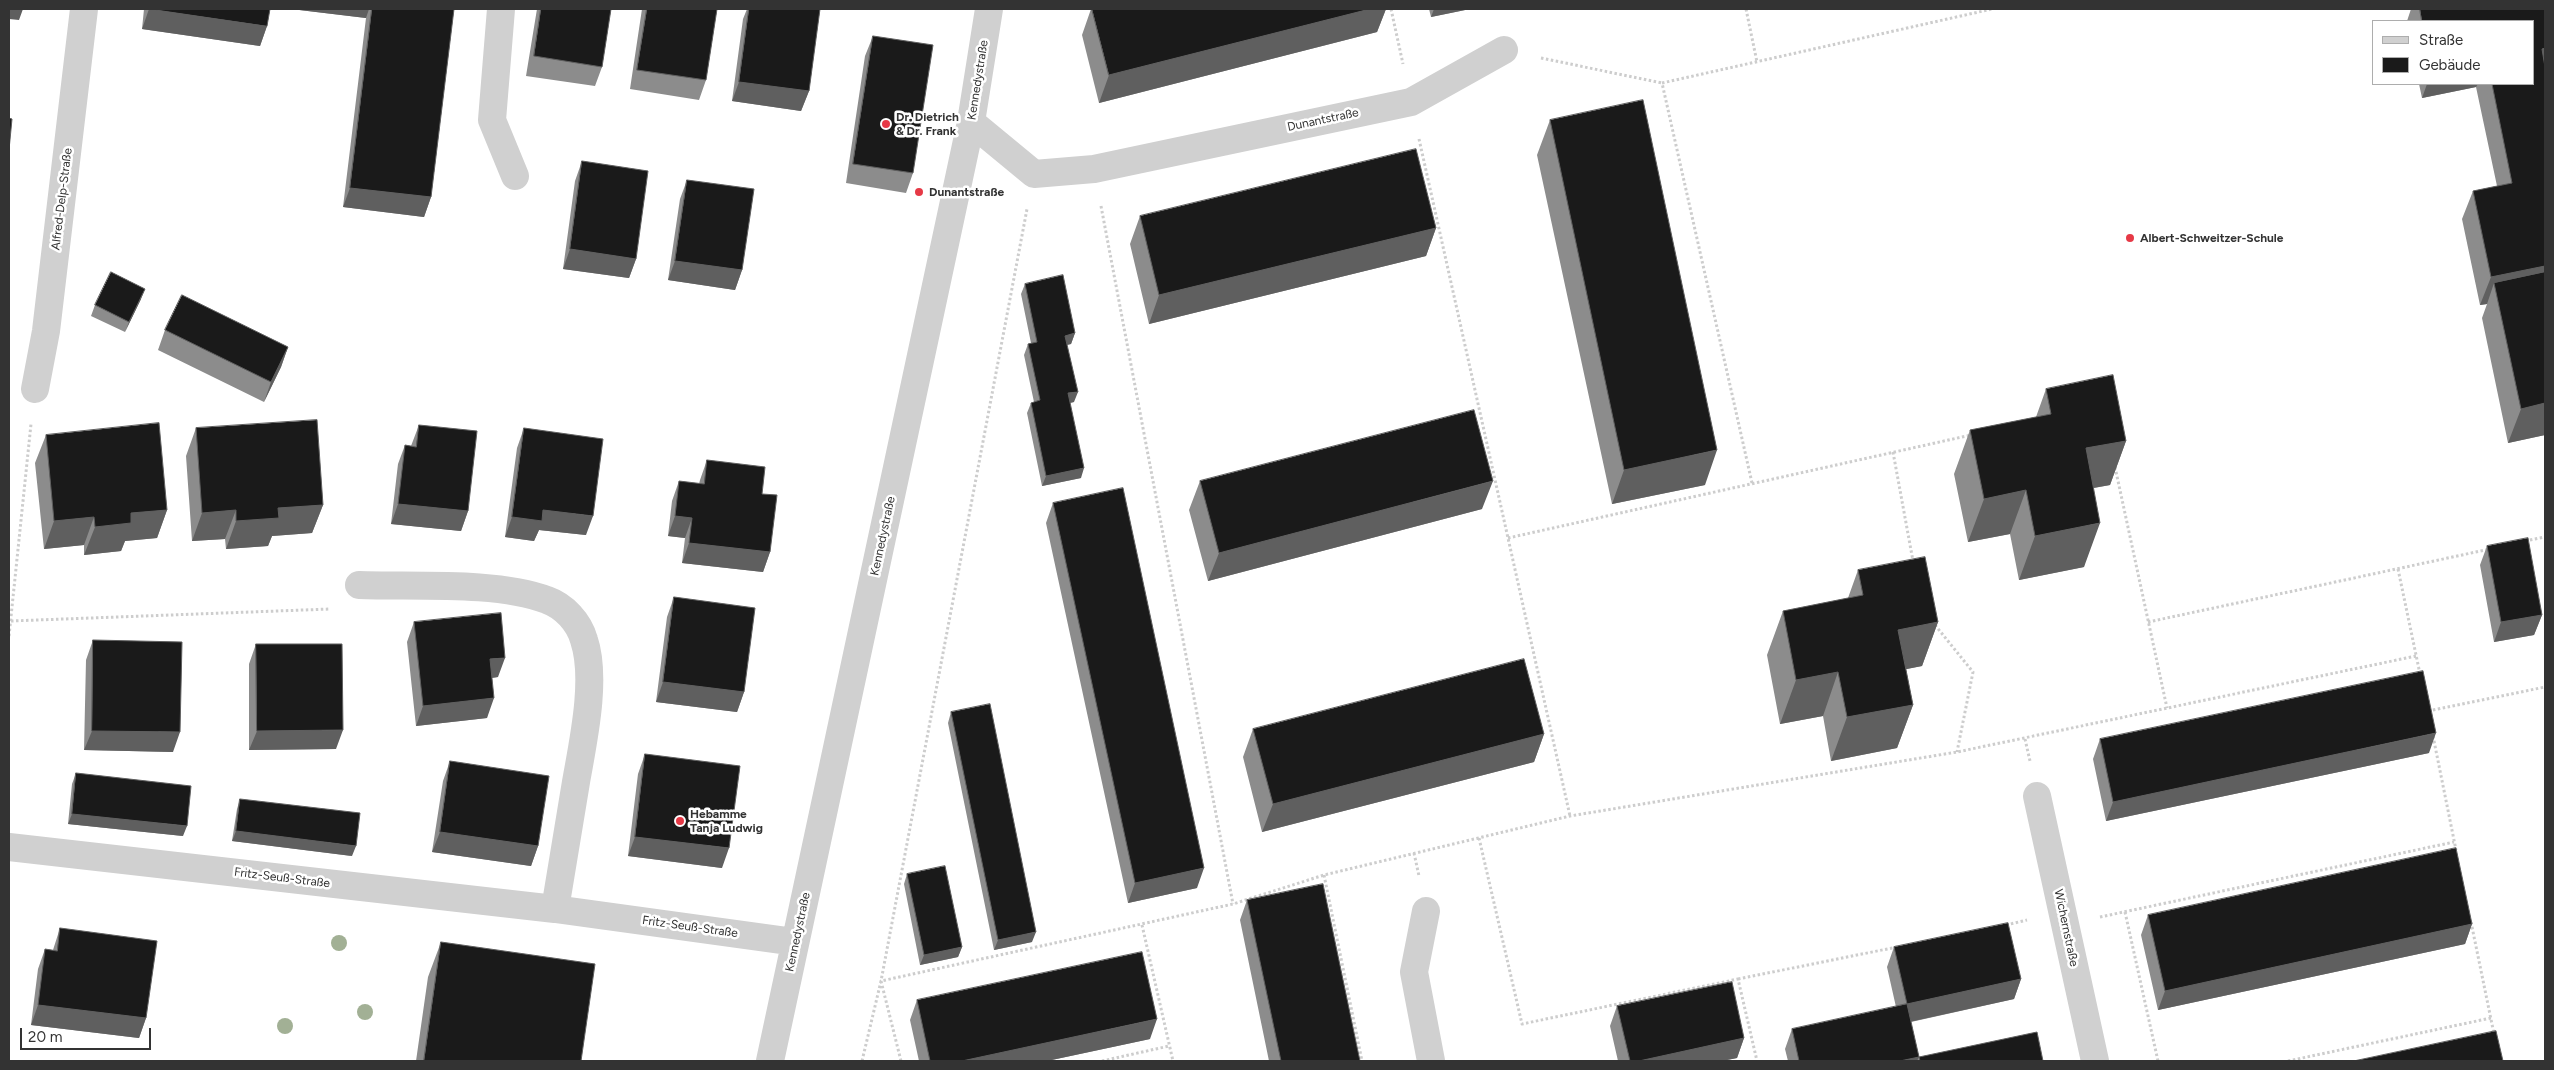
<!DOCTYPE html>
<html>
<head>
<meta charset="utf-8">
<style>
	body { margin:0 }
	#map { position:relative; width:2554px; height:1070px; overflow:hidden; background:#fff; font-family:Figtree,sans-serif }
	canvas { display:block }
	.frame { position:absolute; inset:0; border:10px solid #333; pointer-events:none }
	.legend { position:absolute; left:2372px; top:20px; width:162px; height:65px; box-sizing:border-box; background:#fff; border:1px solid #adadad; margin:0; padding:6px 9px; list-style:none; font-size:15px; color:#333 }
	.legend li { display:flex; align-items:center; gap:10px; height:25px }
	.legend b { width:25px; border:1px solid #adadad }
	.scale { position:absolute; left:20px; top:1028px; width:131px; height:22px; box-sizing:border-box; border:2px solid #333; border-top:0; padding-left:6px; font-size:15px; line-height:18px; white-space:nowrap; color:#333; -webkit-text-stroke:4px #fff; paint-order:stroke }
</style>
</head>
<body>
<div id="map">
<canvas width="2554" height="1070"></canvas>
<div class="frame"></div>
<ul class="legend">
<li><b style="height:6px;background:#d0d0d0"></b>Straße</li>
<li><b style="height:14px;background:#1a1a1a"></b>Gebäude</li>
</ul>
<div class="scale">20 m</div>
</div>
<script>
const ctx = document.querySelector('canvas').getContext('2d');
ctx.lineJoin = 'round';
function stroke(path, color, width, dash) {
  ctx.strokeStyle = color;
  ctx.lineWidth = width;
  ctx.lineCap = dash ? 'butt' : 'round';
  ctx.setLineDash(dash || []);
  ctx.stroke(path);
}
function paint(path, color) {
  ctx.fillStyle = color;
  ctx.fill(path, 'evenodd');
}
function label(font, color, halo, rows, align = 'center') {
  ctx.font = font + ' Figtree,sans-serif';
  ctx.lineWidth = 5;
  ctx.setLineDash([]);
  ctx.textBaseline = 'middle';
  ctx.strokeStyle = halo;
  ctx.fillStyle = color;
  for (const [text, x, y, turn = 0] of rows) {
    ctx.save();
    ctx.translate(x, y);
    ctx.rotate((+turn || 0) * Math.PI / 180);
    ctx.textAlign = isNaN(turn) ? turn : align;
    if (halo) ctx.strokeText(text, 0, 0);
    ctx.fillText(text, 0, 0);
    ctx.restore();
  }
}
const path = new Path2D(`
	M1391 9 1403 64
	M1746 9 1757 62
	M1541 58 1662 83
	M1419 139 1570 816
	M1101 206 1233 904
	M1893 452 1913 561
	M2115 467 2167 708
	M1752 483 1662 83 1992 9
	M1508 538 1971 435
	M2525 541 2545 537
	M2398 569 2420 674
	M11 621 330 609
	M2148 622 2490 549
	M1935 625 1973 672 1957 752
	M9 636 31 424
	M2428 711 2545 687
	M2433 736 2456 850
	M2025 739 2030 761
	M1479 838 1522 1024 1738 979 1757 1061
	M1414 853 1419 876
	M1324 875 1362 1061
	M2125 912 2158 1061
	M2100 917 2454 842
	M2471 922 2494 1034
	M1142 925 1173 1061
	M2006 925 2027 920
	M1738 979 1897 947
	M862 1061 881 981 1027 209
	M901 1061 881 981 1233 904 1324 875 1570 816 1957 752 2416 656
	M1102 1061 1169 1046
	M2288 1061 2491 1018`);
const minor = new Path2D(`
	M501 9 492 120 515 176
	M971 122 1034 174 1094 169 1411 102 1504 50
	M35 389 46 331 84 9
	M359 585C413 587 497 581 547 600 564 606 579 622 584 640 597 679 583 742 576 782 569 825 562 867 555 909
	M2037 796 2095 1061
	M9 847 555 909 795 942
	M1426 911 1414 972 1431 1061
	M770 1061 971 122 989 9`);
const trees = [
	[339,943],
	[365,1012],
	[285,1026]
];
const wall = new Path2D(`
	M144 9H270L267 26 260 46 142 29Z
	M291 9H454L431 197 424 217 343 207 366 18Z
	M537 9H611L602 67 595 86 526 76Z
	M642 9H717L706 80 699 100 630 89Z
	M747 9H820L809 91 801 111 732 101 743 19Z
	M1091 9H1386L1377 32 1099 103 1082 35Z
	M1429 9H1470L1431 17Z
	M2411 9H2545V435L2508 443 2482 318 2487 304 2480 305 2462 219 2473 191 2497 186 2476 87 2422 98 2419 84H2533V21H2407Z
	M873 36 913 173 906 193 846 183 865 56Z
	M1550 120 1705 485 1612 504 1537 155Z
	M582 161 636 259 629 278 563 269 575 181Z
	M687 180 742 270 735 290 668 280 680 199Z
	M1140 216 1436 228 1426 256 1149 324 1130 244Z
	M1025 284 1075 333 1071 344 1067 345 1074 402 1070 403 1081 478 1042 486 1027 413 1031 403 1034 402 1024 355 1028 344 1031 343 1021 294Z
	M141 299 125 332 91 316 95 305Z
	M165 330 288 347 281 367 264 402 158 350Z
	M2046 389 2126 441 2110 485 2094 488 2084 567 2019 580 2010 534 1968 542 1954 474 1970 430 2036 417Z
	M419 425 468 511 461 531 391 524 398 464 405 445 411 446Z
	M196 428 323 505 312 533 272 536 268 546 226 549 225 539 192 541 186 456Z
	M524 428 586 535 539 530 534 541 505 537 517 448Z
	M46 435 167 510 157 538 125 541 121 551 84 555V545L44 549 35 463Z
	M707 460 762 494 770 552 763 572 682 563 685 538 668 536 672 501 679 481 699 484 700 480Z
	M1200 481 1482 509 1208 581 1189 510Z
	M1053 503 1197 888 1128 903 1046 523Z
	M2487 546 2542 615 2534 635 2494 642 2480 565Z
	M1858 570 1938 622 1922 666 1906 669 1913 705 1897 748 1831 761 1823 716 1780 724 1767 655 1783 611 1848 598Z
	M674 597 744 692 737 712 656 702 667 617Z
	M414 622 498 677 492 678 487 718 416 726 407 642Z
	M93 640 173 752 84 750 86 660Z
	M256 644 336 749 249 750V664Z
	M951 712 1032 942 994 950 948 723Z
	M1253 729 1544 734 1534 762 1262 832 1243 757Z
	M2100 739 2429 753 2106 821 2093 759Z
	M645 754 722 868 628 856 638 774Z
	M450 761 538 846 531 866 432 852 443 781Z
	M76 773 183 836 68 824 72 784Z
	M240 799 352 856 232 841 237 809Z
	M907 874 962 947 958 957 920 965 904 884Z
	M1247 900 1360 1061H1269L1240 920Z
	M2148 915 2472 924 2465 944 2158 1010 2141 935Z
	M60 928 146 1018 139 1038 31 1025 38 969 45 949 53 950Z
	M441 942 581 1061H416L428 977Z
	M1894 947 2021 979 2014 999 1911 1022 1919 1057 2043 1061H1788L1785 1049 1792 1029 1896 1007 1887 967Z
	M917 1000 1150 1039 1047 1061H919L910 1020Z
	M1617 1006 1744 1038 1737 1058 1722 1061H1618L1610 1026Z`);
const shadedWall = new Path2D(`
	M9 9H23L19 20 9 19Z
	M149 9 267 26 260 46 142 29Z
	M291 9H369L366 18Z
	M1370 9H1386L1377 32 1099 103 1109 75Z
	M1434 9H1470L1431 17Z
	M2545 48V74L2542 49Z
	M739 82 809 91 801 111 732 101Z
	M2427 84H2478L2476 87 2422 98Z
	M350 188 431 197 424 217 343 207Z
	M1436 228 1426 256 1149 324 1159 295Z
	M570 249 636 259 629 278 563 269Z
	M675 261 742 270 735 290 668 280Z
	M2545 266V292L2494 283 2487 304 2480 305 2491 277Z
	M145 289 141 299 125 332 129 322Z
	M1075 333 1071 344 1061 346 1065 336Z
	M288 347 281 367 264 402 271 382Z
	M1078 392 1074 402 1064 404 1068 393Z
	M2545 403V435L2508 443 2521 409Z
	M2126 441 2110 485 2070 492 2086 448Z
	M1717 450 1705 485 1612 504 1624 470Z
	M1084 468 1081 478 1042 486 1046 476Z
	M1493 481 1482 509 1208 581 1219 553Z
	M2026 490 2010 534 1968 542 1984 499Z
	M398 504 468 511 461 531 391 524Z
	M323 505 312 533 272 536 268 546 226 549 236 521 278 508Z
	M167 510 157 538 125 541 121 551 84 555 95 527 131 513Z
	M236 510 225 539 192 541 202 513Z
	M543 510 593 516 586 535 539 530 534 541 505 537 512 517Z
	M675 516 692 518 685 538 668 536Z
	M94 517 84 545 44 549 54 521Z
	M2100 523 2084 567 2019 580 2035 536Z
	M689 543 770 552 763 572 682 563Z
	M2542 615 2534 635 2494 642 2501 622Z
	M1938 622 1922 666 1882 674 1898 630Z
	M505 658 498 677 483 679 490 659Z
	M1838 672 1823 716 1780 724 1796 680Z
	M663 682 744 692 737 712 656 702Z
	M494 698 487 718 416 726 423 706Z
	M1913 705 1897 748 1831 761 1847 717Z
	M343 730 336 749 249 750 257 731Z
	M92 731 180 732 173 752 84 750Z
	M2436 733 2429 753 2106 821 2113 802Z
	M1544 734 1534 762 1262 832 1273 804Z
	M72 814 187 826 183 836 68 824Z
	M236 831 356 846 352 856 232 841Z
	M440 832 538 846 531 866 432 852Z
	M635 837 729 848 722 868 628 856Z
	M1204 868 1197 888 1128 903 1135 883Z
	M2472 924 2465 944 2158 1010 2165 991Z
	M1036 932 1032 942 994 950 998 940Z
	M962 947 958 957 920 965 924 955Z
	M2021 979 2014 999 1900 1024 1907 1004Z
	M38 1005 146 1018 139 1038 31 1025Z
	M1157 1019 1150 1039 1047 1061H962Z
	M1744 1038 1737 1058 1722 1061H1639Z
	M1919 1057 1917 1061H1900Z`);
const building = new Path2D(`
	M149 9H270L267 26Z
	M372 9H454L431 197 350 188Z
	M541 9H611L602 67 534 56Z
	M647 9H717L706 80 637 70Z
	M749 9H820L809 91 739 82Z
	M1092 9H1370L1109 75Z
	M2420 9H2545V48L2542 49 2545 67V266L2491 277 2473 191 2512 183 2492 84H2533V21H2422Z
	M873 36 933 45 913 173 853 164Z
	M1643 100 1717 450 1624 470 1550 120Z
	M9 118 12 119 9 150Z
	M1416 149 1436 228 1159 295 1140 216Z
	M582 161 648 171 636 259 570 249Z
	M687 180 754 189 742 270 675 261Z
	M111 272 145 289 129 322 95 305Z
	M2545 272V403L2521 409 2494 283Z
	M1063 275 1075 333 1065 336 1078 392 1068 393 1084 468 1046 476 1031 403 1040 400 1028 344 1037 342 1025 284Z
	M182 295 288 347 271 382 165 330Z
	M2113 375 2126 441 2086 448 2100 523 2035 536 2026 490 1984 499 1970 430 2051 414 2046 389Z
	M1474 410 1493 481 1219 553 1200 481Z
	M317 420 323 505 278 508 279 518 236 521V510L202 513 196 428Z
	M159 423 167 510 131 513V523L95 527 94 517 54 521 46 435Z
	M419 425 477 431 468 511 398 504 405 445 416 447Z
	M524 428 603 439 593 516 543 510 542 521 512 517Z
	M707 460 765 467 762 494 777 495 770 552 689 543 692 518 675 516 679 481 704 484Z
	M1123 488 1204 868 1135 883 1053 503Z
	M2528 538 2542 615 2501 622 2487 546Z
	M1925 557 1938 622 1898 630 1913 705 1847 717 1838 672 1796 680 1783 611 1863 595 1858 570Z
	M674 597 755 608 744 692 663 682Z
	M501 613 505 658 490 659 494 698 423 706 414 622Z
	M93 640 182 642 180 732 92 731Z
	M256 644H342L343 730 257 731Z
	M1524 659 1544 734 1273 804 1253 729Z
	M2423 671 2436 733 2113 802 2100 739Z
	M990 704 1036 932 998 940 951 712Z
	M645 754 740 766 729 848 635 837Z
	M450 761 549 776 538 846 440 832Z
	M76 773 191 786 187 826 72 814Z
	M240 799 360 813 356 846 236 831Z
	M2456 848 2472 924 2165 991 2148 915Z
	M945 866 962 947 924 955 907 874Z
	M1323 884 1360 1061H1281L1247 900Z
	M2008 923 2021 979 1907 1004 1894 947Z
	M60 928 157 941 146 1018 38 1005 45 949 57 951Z
	M441 942 595 964 581 1061H424Z
	M1142 952 1157 1019 962 1061H930L917 1000Z
	M1732 982 1744 1038 1639 1061H1630L1617 1006Z
	M1907 1004 1919 1057 2037 1032 2043 1061H1920L1919 1057 1900 1061H1799L1792 1029Z
	M2496 1031 2503 1061H2354Z`);
const markers = [
	[886,124,5,"#e63946"],
	[919,192,5,"#e63946"],
	[2130,238,5,"#e63946"],
	[680,821,5,"#e63946"]
];
const streetNames = [
	["Kennedystraße",978,80,-81],
	["Dunantstraße",1323,120,-12],
	["Alfred-Delp-Straße",62,199,-83],
	["Kennedystraße",883,536,-78],
	["Fritz-Seuß-Straße",282,878,7],
	["Fritz-Seuß-Straße",690,927,8],
	["Wichernstraße",2066,928,78],
	["Kennedystraße",798,932,-78]
];
const poiNames = [
	["Dr. Dietrich",896,117],
	["& Dr. Frank",896,131],
	["Dunantstraße",929,192],
	["Albert-Schweitzer-Schule",2140,238],
	["Hebamme",690,814],
	["Tanja Ludwig",690,828]
];
stroke(path, '#cdcdcd', 3, [2.5, 2.5]);
stroke(minor, '#d0d0d0', 28);
ctx.fillStyle = '#a2b095';
for (const [x, y] of trees) {
  ctx.beginPath();
  ctx.arc(x, y, 8, 0, 2 * Math.PI);
  ctx.fill();
}
paint(wall, '#8c8c8c');
paint(shadedWall, '#5f5f5f');
paint(building, '#1a1a1a');
stroke(building, '#5f5f5f', 1);
for (const [x, y, r, color] of markers) {
  const dot = new Path2D();
  dot.arc(x, y, r, 0, 2 * Math.PI);
  ctx.fillStyle = color;
  ctx.fill(dot);
  stroke(dot, '#fff', 2);
}
label('12px', '#333', '#fff', streetNames);
label('bold 12px', '#333', '#fff', poiNames, 'left');
</script>
</body>
</html>
